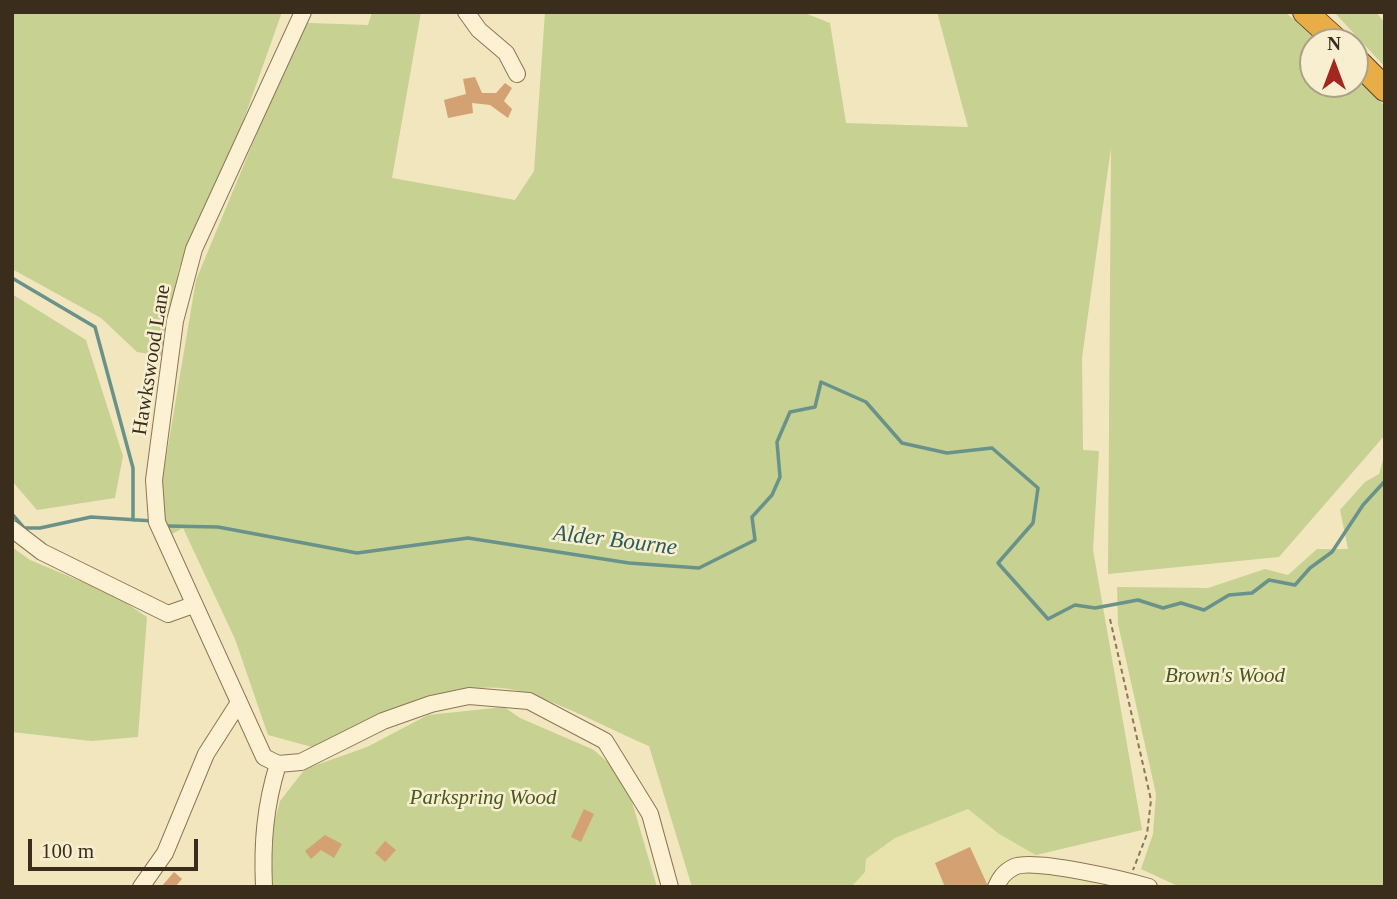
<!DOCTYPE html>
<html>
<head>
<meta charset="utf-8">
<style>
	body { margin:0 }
	#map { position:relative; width:1397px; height:899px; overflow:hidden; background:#f2e6bf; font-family:"Times New Roman",serif }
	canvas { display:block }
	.frame { position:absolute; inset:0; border:14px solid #3a2d1c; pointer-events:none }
	.north { position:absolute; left:1299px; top:28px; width:70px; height:70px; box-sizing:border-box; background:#f8efd0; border:2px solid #aca188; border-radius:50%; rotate:0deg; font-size:19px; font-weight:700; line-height:28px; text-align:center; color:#3a2d1c }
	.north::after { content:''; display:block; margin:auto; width:24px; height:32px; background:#a12720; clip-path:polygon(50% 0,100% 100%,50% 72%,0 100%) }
	.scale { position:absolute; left:28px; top:839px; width:170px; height:32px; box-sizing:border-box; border:4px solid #3a2d1c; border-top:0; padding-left:9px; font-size:21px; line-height:24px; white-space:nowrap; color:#3a2d1c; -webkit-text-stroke:5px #f8efd0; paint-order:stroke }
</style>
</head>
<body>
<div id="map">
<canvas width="1397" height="899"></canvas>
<div class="frame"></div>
<div class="north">N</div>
<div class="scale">100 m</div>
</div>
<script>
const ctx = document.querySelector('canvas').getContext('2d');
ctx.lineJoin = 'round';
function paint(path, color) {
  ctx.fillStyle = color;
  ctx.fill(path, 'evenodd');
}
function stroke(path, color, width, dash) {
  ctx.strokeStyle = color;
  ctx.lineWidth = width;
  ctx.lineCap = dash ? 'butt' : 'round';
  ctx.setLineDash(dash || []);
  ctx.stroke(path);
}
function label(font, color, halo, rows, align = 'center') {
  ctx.font = font + ' "Times New Roman",serif';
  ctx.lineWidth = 5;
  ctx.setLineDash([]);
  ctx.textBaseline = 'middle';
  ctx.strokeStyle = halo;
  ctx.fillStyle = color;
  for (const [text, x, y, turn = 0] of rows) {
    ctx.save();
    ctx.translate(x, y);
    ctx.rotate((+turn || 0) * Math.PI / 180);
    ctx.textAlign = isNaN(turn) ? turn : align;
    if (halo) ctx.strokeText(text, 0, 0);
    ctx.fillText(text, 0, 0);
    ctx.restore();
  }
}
const farmland = new Path2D(`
	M968 809 999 834 1051 862 1122 887H851L865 872 866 859 895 838Z`);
const green = new Path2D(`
	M12 12H282L234 147 204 221 179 268 162 356 137 352 101 318 12 269Z
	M372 12H421L392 178 515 200 534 171 545 12H802L830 23 846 123 968 127 937 12H1285L1320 42H1313V84H1355V77L1385 106V435L1279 557 1108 574 1111 148 1082 358 1083 450 1099 451 1093 550 1142 830 1036 855 999 834 968 809 895 838 866 859 865 872 851 887H692L649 746C609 729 568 706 526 693 459 671 372 719 312 747L268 735 235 639 183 528 170 535 161 515 160 494 196 280 304 20 309 23 368 25Z
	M1334 12H1376L1385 23V67Z
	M12 294 86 340 123 456 115 498 37 510 12 481Z
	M1385 453V887H1180L1141 869 1153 834 1156 794 1118 624 1117 587 1208 588 1265 569 1288 575 1317 549H1348L1340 510 1365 482 1379 474Z
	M12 547 30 560 114 595 147 617 138 737 91 741 12 732Z
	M504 707 520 718 594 750 625 778 657 887H272L270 839 280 801 305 769 367 747 428 715Z`);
const stream = new Path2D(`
	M12 278 95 327 133 468V520
	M12 514 24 528H40L91 517 153 521
	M166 526 218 527 357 553 468 538 629 563 699 568 755 540 752 517 772 495 780 477 777 442 790 412 815 407 821 382 866 402 902 443 947 453 992 448 1038 488 1033 523 998 563 1048 619 1075 605 1095 608 1138 600 1163 608 1181 603 1204 610 1229 595 1252 593 1269 580 1295 585 1310 568 1332 552 1363 505 1385 481`);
const building = new Path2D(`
	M475 77 482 93H496L505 83 512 88 504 101 512 109 508 118 490 105 472 103 473 113 448 118 444 100 466 94 463 79Z
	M584 809 594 814 581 842 571 837Z
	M325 835 342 844 334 858 321 850 311 859 305 851Z
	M385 841 396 850 385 862 375 853Z
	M970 847 988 886 945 887 935 863Z
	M174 872 182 879 175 887H161Z`);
const path = new Path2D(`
	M1110 619 1151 800 1147 834 1133 870`);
const minor = new Path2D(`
	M303 12 194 249 175 321 154 480 157 522 264 757 278 764 301 762 383 721 431 704 469 696 529 701 605 741 650 814 670 887
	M466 12 479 30 506 53 517 74
	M12 529 42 552 168 614 193 605
	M141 887 165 853 206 754 238 704
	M264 887C262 843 265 806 278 764
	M996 887C1000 878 1004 872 1014 867 1033 858 1126 880 1149 887`);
const highway = new Path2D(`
	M1305 12 1338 42
	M1355 59 1385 89`);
const streetNames = [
	["Hawkswood Lane",152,360,-81]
];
const parkNames = [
	["Brown's Wood",1225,676],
	["Parkspring Wood",483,798]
];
const waterNames = [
	["Alder Bourne",615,541,7]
];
paint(farmland, '#e8e2ac');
paint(green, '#c6d192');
stroke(stream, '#69928b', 3.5);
paint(building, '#d4a172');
stroke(minor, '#8c7656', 18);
stroke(highway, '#5a432b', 26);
stroke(path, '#8c7656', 2, [5, 3.5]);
stroke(minor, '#fcf2d3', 16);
stroke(highway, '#e9ad48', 24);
label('21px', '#3a2d1c', '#f8efd0', streetNames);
label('italic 21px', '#475920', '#f8efd0', parkNames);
label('italic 23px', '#295c5c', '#f8efd0', waterNames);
</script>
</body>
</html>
